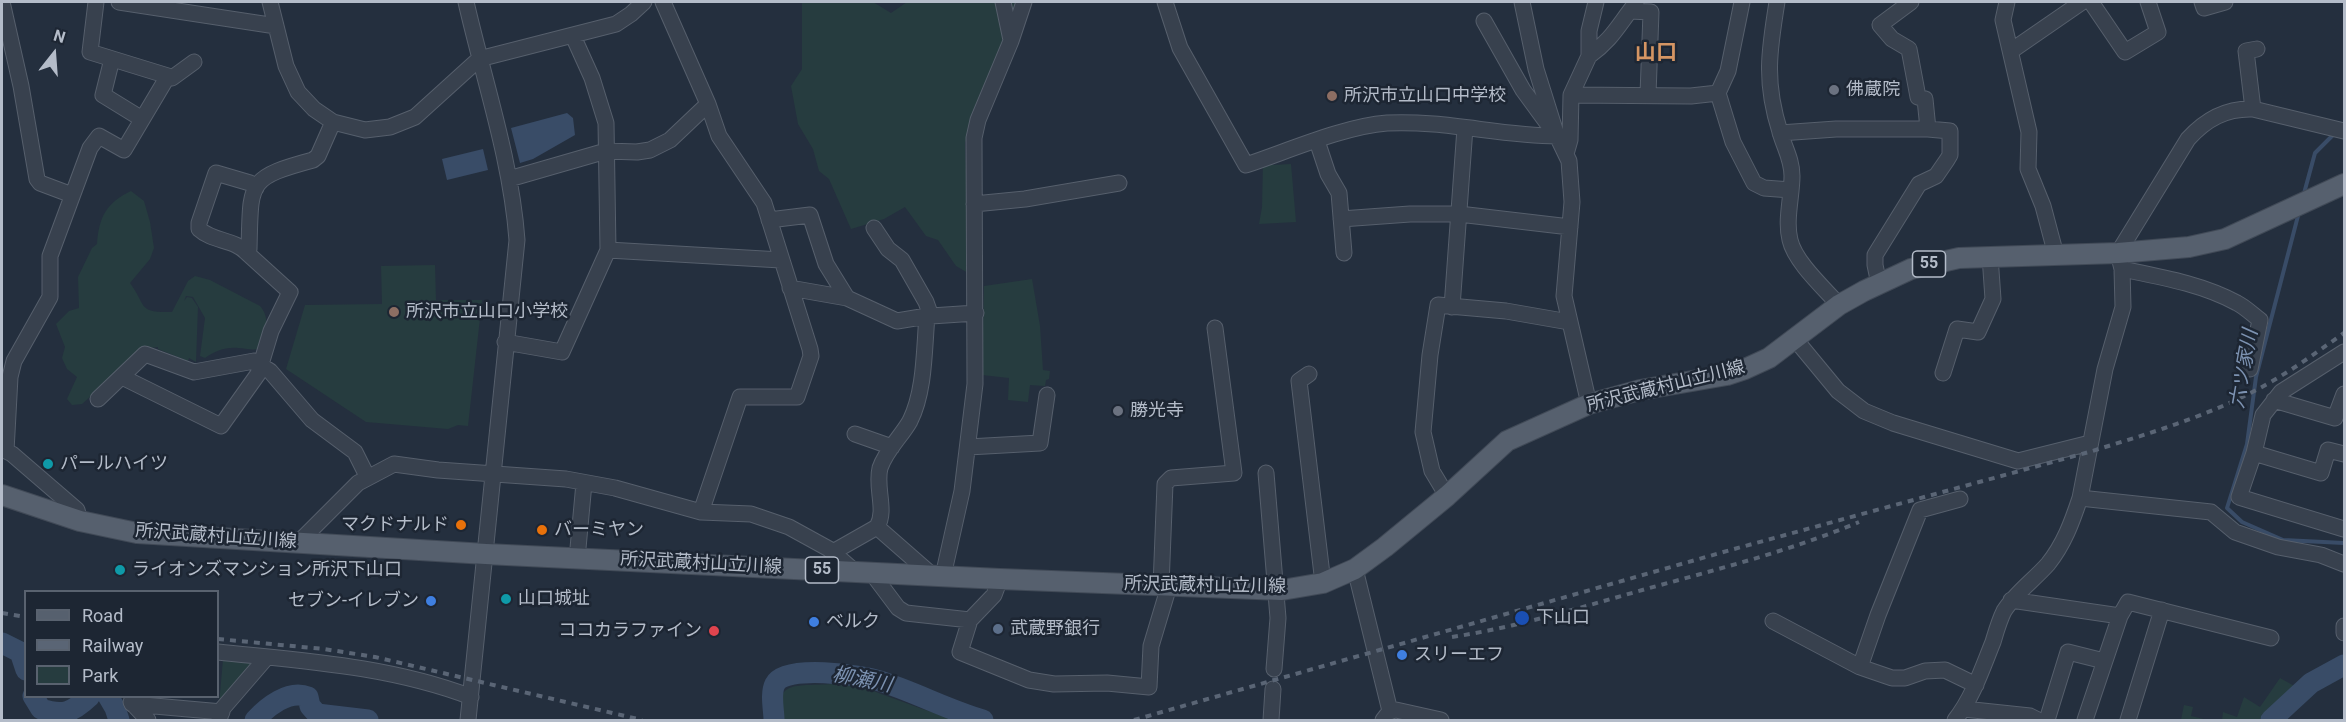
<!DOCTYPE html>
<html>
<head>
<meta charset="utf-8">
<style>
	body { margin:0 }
	#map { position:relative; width:2346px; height:722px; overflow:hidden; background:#242f3e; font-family:Roboto,sans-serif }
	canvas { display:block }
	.frame { position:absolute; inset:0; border:3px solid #b4bcc9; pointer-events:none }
	.legend { position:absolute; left:24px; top:590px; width:195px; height:108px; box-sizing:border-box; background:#1d2633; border:2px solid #59626f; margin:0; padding:8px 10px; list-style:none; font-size:18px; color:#b4bcc9 }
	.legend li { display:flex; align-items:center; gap:12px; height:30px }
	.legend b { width:30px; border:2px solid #59626f }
	.north { position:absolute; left:24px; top:24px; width:60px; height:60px; -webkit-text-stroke:4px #1d2633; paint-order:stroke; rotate:17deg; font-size:16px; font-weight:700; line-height:24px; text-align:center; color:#b4bcc9 }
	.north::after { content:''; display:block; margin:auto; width:21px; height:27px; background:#b4bcc9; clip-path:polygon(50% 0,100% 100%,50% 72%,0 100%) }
</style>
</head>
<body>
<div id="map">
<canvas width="2346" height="722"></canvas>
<div class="frame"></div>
<ul class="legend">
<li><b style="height:8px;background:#56606e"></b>Road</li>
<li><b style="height:8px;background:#5a6575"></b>Railway</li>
<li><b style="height:16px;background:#263c3f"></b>Park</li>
</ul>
<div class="north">N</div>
</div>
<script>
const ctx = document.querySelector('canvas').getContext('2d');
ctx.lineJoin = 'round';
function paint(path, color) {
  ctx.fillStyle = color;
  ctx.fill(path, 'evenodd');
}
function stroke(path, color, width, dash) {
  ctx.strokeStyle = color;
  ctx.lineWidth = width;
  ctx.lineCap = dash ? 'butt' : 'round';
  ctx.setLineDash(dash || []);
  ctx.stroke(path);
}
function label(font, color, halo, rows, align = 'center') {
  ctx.font = font + ' Roboto,"Noto Sans JP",sans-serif';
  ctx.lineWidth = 5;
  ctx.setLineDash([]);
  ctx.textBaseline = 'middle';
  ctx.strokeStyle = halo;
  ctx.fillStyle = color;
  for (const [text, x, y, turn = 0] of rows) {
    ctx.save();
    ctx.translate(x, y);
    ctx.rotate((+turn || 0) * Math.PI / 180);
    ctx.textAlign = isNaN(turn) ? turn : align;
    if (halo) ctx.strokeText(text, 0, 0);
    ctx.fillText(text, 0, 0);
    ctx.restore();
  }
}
const green = new Path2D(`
	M802 2H873L891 13 907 2H1025L965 143 968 221 975 277 956 266 938 240 926 236 905 207 884 219 851 229 829 179 819 171 813 149 798 124 791 86 802 69Z
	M1271 159 1273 165 1291 164 1296 222 1259 224 1262 207 1263 162Z
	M131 191 144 201 150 222 154 248 150 259 130 283C147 306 137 313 172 312L188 281 195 276 210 280 260 306C271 318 265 333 261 347 253 352 247 348 238 348 225 347 215 351 205 358L200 356 205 318 193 297 186 296 184 301 187 297 192 298 198 307 196 362 189 358 188 361 158 349V347L144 349 82 404 72 405 67 399 77 377 67 369 62 358 65 347 56 324 69 311 79 308 78 277 92 248 97 244C99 217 106 203 131 191Z
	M435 265 436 300H482L468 426 458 425 448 429 366 422 286 369 305 305 382 304 381 266Z
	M1032 279 1040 326 1043 370 1050 371 1049 379 1046 380 1045 386 1030 385 1028 402 1008 400 1009 378 982 375 984 286Z
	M223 659 251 662 253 666 219 705Z
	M2280 678 2296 687 2259 720H2222L2223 712 2237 717 2244 697 2260 707Z
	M831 684 862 687 925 710 963 720H782C773 678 799 687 831 684Z
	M2184 705 2193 707 2191 716 2208 720H2181Z`);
const water = new Path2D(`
	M567 113 573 118 575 135 533 159 520 163 511 128Z
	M483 149 488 170 447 180 442 159Z`);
const stream = new Path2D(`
	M2303 197 2315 153 2335 133
	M2299 212 2256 377 2247 444 2227 508 2242 522 2283 540 2344 543`);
const river = new Path2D(`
	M2 643 20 652 26 670
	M33 696 41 709C63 716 72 713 90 696
	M108 696 115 708 119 720
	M255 720C267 707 289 689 308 697L310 706 317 714 368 720
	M774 720C774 710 770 694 775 684 785 664 861 675 880 681 915 692 948 710 983 720
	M2271 720 2311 683 2344 665`);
const minor = new Path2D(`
	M2 2 21 86 37 179 40 183 72 195
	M119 2 276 26
	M270 2 286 66 298 92 314 109 333 122 365 130 390 127 415 117 479 59 616 24 631 14 644 2
	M466 2C484 81 511 159 517 240L468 720
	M1003 2 1011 40
	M1165 2 1180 48 1246 165C1288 151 1345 126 1387 123 1444 120 1501 136 1557 136
	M1522 2 1536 69 1557 136 1569 161 1572 202 1564 296 1589 404
	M1777 2C1769 51 1764 82 1780 132 1784 147 1792 159 1792 176 1792 196 1785 220 1790 240 1795 262 1824 288 1839 305
	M2007 2 2003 20 2029 132 2028 169 2043 206 2056 255
	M2091 2 2125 52 2158 32 2148 2
	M2202 2 2204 8 2225 2
	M1630 11 1651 12 1648 95
	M1484 21 1523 90 1550 127
	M2011 51 2082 2
	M1589 56C1612 40 1619 24 1636 3
	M112 59 103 95 142 119
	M168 76 172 78 194 62
	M1718 93 1728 71 1742 2
	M1571 95 1691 96 1718 93 1733 142 1754 183 1764 188 1791 190
	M2253 109 2246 51 2257 49
	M1780 133 1836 129H1928L1925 99 1918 97 1909 49 1892 39 1880 25 1911 2
	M1317 141 1328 174 1339 193 1344 253
	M1566 154 1570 140 1571 95 1589 56V31L1596 2
	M509 179 606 151 637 152 650 150 670 140 708 104 663 2
	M974 204 1025 199 1119 183
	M1341 219 1410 214H1459L1570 227
	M769 220 810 215 826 264 847 298 897 321 927 316
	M608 250 781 260
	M247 253C235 239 213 242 199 229V223L216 173 250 183 256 188
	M2122 269C2161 277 2202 284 2237 303 2245 307 2252 314 2260 320L2250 369
	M1879 284 1875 265V255L1919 184 1936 176 1947 160 1950 155V131L1928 129
	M790 288 847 298
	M1452 307 1465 128
	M931 316 976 313
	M1795 339 1838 391 1864 411 1893 423 2018 461 2090 443
	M505 342 562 352 608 250 606 123 592 78 573 36
	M2344 352 2281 392 2263 415 2254 453 2239 497 2344 529
	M1943 373 1957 329 1978 332 1993 299 1990 256
	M1309 374 1299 381 1323 583
	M122 377 221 426 258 374 271 331 290 292 247 253 249 249C251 182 246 178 313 160L318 156 333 122
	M98 399 145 354 194 372 254 361 270 371 312 420 355 452 367 476
	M2274 400 2335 418 2344 394
	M855 434 892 447
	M968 447 1040 443 1047 395
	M2 449 12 454 77 510 80 521
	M6 451 10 377 14 361 50 297V256L90 148 99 136 124 150 168 76 90 52 96 2
	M2254 453 2321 473 2328 450 2344 454
	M1266 473 1278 618 1274 669
	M1447 496 1432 471 1423 432 1430 355 1438 305 1506 311 1569 322
	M2080 498 2211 512 2235 532 2278 547 2321 555 2344 564
	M701 512 740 397H797L811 356 810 349 764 203 719 136 708 104
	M877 527 933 576
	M298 543 358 483 394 464 438 470 566 479 615 488 701 512 751 514 789 527 829 549 854 571
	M833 552 877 527C887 510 875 488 880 468 886 450 901 437 910 421 925 391 924 350 927 316H931L926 302 902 260 888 249 874 228
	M577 559 584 483
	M1355 569 1390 711 1383 720
	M871 572 898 608 906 613 970 620
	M943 576 962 491 975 384 974 138 978 120 1011 41 1024 2
	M1000 579 994 595 970 620 960 652 1029 680 1054 684 1107 683 1149 687 1151 646 1169 586
	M1161 586 1165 484 1171 478 1234 473 1215 328
	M2011 600 2120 616 2128 602 2271 638
	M1773 621 1860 667 1892 678H1905L1925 671 1945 670 1976 685
	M2344 626V633
	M218 652C303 661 390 666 471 697
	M1860 667 1878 615 1920 510 1960 499
	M131 702 148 720
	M132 704 222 712
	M1964 709 2030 716 2038 720
	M1390 711 1396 710 1441 720
	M219 720 223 708 267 657
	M1271 720 1273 689
	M1955 720C1973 697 1982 669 1993 642 1996 632 1999 621 2004 611 2015 593 2034 580 2048 564 2064 544 2072 522 2080 498L2105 369 2123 307 2122 269 2118 253 2188 139C2206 119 2226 108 2253 109L2344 131
	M2047 720 2068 652 2104 661
	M2085 720 2120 616
	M2128 720 2162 610`);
const major = new Path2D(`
	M2 495 80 521 137 533 486 554 1000 579 1282 590 1323 583 1355 569 1385 547 1447 496 1507 441 1589 404 1640 390 1727 375 1745 369 1769 358 1839 305 1864 291 1911 269 1959 258 2118 253 2189 247 2225 239 2344 184`);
const rail = new Path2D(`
	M2 613 26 617
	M1452 637C1518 627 1582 607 1646 589 1718 569 1790 551 1859 522
	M218 639 324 649 375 657 642 720
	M1134 720 1734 549 2089 452C2147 434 2206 417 2260 388 2290 372 2317 352 2344 333`);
const markers = [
	[1834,90,6,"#6b7280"],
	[1332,96,6,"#8d6e63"],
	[394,312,6,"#8d6e63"],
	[1118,411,6,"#6b7280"],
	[48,464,6,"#0f9aa8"],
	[461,525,6,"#e8710a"],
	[542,530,6,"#e8710a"],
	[120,570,6,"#0f9aa8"],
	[506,599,6,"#0f9aa8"],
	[431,601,6,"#3f7fe0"],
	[1522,618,8,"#1a4fb4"],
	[814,622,6,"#3f7fe0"],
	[998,629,6,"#5c6f8a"],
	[714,631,6,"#e0444e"],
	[1402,655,6,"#3f7fe0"]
];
const shields = [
	[1929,264,33],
	[822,570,33]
];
const shieldNames = [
	["55",1929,264],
	["55",822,570]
];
const poiNames = [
	["佛蔵院",1846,90],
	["所沢市立山口中学校",1344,96],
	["所沢市立山口小学校",406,312],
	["勝光寺",1130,411],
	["パールハイツ",60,464],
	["マクドナルド",449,525,"right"],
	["バーミヤン",554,530],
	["ライオンズマンション所沢下山口",132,570],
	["山口城址",518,599],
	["セブン-イレブン",419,601,"right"],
	["下山口",1536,618],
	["ベルク",826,622],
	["武蔵野銀行",1010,629],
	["ココカラファイン",702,631,"right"],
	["スリーエフ",1414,655]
];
const streetNames = [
	["所沢武蔵村山立川線",1666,387,-14],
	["所沢武蔵村山立川線",216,537,4],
	["所沢武蔵村山立川線",701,564,3],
	["所沢武蔵村山立川線",1205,586,1]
];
const waterNames = [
	["六ツ家川",2245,369,-80],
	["柳瀬川",862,681,11]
];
const quarterNames = [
	["山口",1656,54]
];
paint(green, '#263c3f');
paint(water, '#394c67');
stroke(stream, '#394c67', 4);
stroke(river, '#394c67', 21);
stroke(minor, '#565f6c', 17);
stroke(major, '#414a57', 22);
stroke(minor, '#38414e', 15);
stroke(major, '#56606e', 20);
stroke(rail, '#5a6575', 4, [6, 6]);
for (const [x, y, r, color] of markers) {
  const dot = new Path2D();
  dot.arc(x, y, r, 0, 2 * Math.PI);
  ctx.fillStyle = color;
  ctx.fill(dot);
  stroke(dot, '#1d2633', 2);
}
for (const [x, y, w] of shields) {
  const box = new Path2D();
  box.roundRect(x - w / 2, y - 13, w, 26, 4.5);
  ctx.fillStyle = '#1d2633';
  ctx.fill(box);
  stroke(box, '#b4bcc9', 1.5);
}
label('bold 16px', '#b4bcc9', null, shieldNames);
label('18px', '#b4bcc9', '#1d2633', poiNames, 'left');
label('18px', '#b4bcc9', '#1d2633', streetNames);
label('italic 20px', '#7c92b1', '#1d2633', waterNames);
label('bold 21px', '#d59563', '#1d2633', quarterNames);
</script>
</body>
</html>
